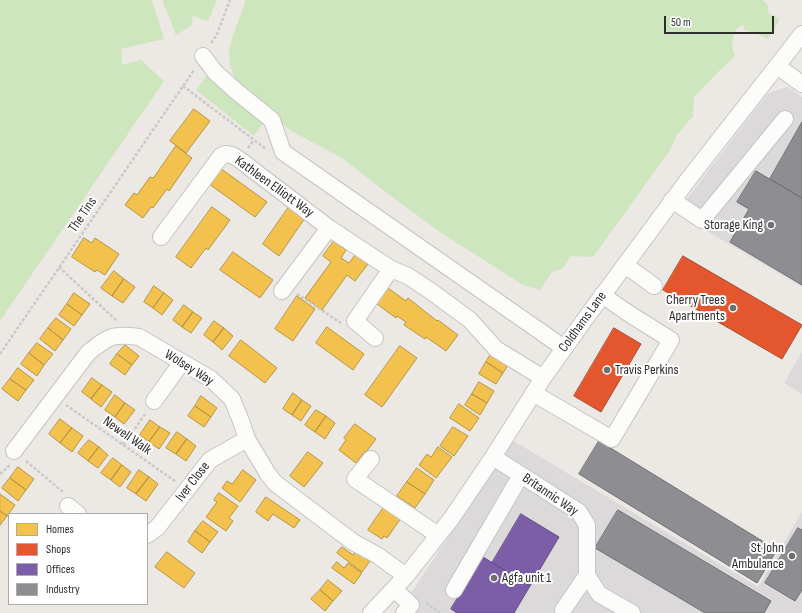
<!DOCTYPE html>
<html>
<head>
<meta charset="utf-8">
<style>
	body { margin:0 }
	#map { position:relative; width:802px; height:613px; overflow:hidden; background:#ece8e4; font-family:"Sofia Sans Condensed",sans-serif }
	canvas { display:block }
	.legend { position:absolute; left:8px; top:513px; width:140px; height:92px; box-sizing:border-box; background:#fff; border:1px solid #ababab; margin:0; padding:5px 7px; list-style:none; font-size:12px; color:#2e2e2e }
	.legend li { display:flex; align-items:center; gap:8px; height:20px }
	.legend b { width:20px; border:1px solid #ababab }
	.scale { position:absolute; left:664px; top:16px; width:110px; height:18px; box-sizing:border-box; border:2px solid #2e2e2e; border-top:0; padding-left:5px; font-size:12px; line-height:14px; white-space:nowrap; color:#2e2e2e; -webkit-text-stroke:3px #fff; paint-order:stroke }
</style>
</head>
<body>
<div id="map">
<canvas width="802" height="613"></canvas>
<ul class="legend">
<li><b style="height:11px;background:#f2c14e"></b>Homes</li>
<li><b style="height:11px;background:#e4572e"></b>Shops</li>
<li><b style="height:11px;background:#7b5ea7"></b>Offices</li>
<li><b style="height:11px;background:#8d8d92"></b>Industry</li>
</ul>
<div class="scale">50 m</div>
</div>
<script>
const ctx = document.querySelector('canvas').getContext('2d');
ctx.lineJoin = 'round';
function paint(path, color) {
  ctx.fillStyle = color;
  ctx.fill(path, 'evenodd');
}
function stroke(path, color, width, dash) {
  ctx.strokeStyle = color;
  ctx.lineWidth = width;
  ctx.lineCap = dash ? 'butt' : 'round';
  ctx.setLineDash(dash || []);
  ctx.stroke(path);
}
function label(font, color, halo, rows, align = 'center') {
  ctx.font = font + ' "Sofia Sans Condensed",sans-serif';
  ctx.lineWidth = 4;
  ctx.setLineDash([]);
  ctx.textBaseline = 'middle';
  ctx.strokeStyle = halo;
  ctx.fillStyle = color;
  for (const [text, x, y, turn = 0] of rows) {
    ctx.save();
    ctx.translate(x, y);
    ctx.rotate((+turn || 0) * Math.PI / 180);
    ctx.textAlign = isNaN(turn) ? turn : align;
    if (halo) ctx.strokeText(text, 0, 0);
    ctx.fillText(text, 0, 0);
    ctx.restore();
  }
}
const industrial = new Path2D(`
	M788 87 802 97V287L676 213 768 93Z
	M802 352V394L784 383Z
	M512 440 758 587 802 512V613H394L410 595Z`);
const green = new Path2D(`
	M0 0H152L164 39 121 49 122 65 141 60 164 81 0 321Z
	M162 0H217L208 21 193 16 191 26 176 35Z
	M246 0H763L767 4 769 14 780 19 768 39 762 36 745 30 743 25 737 28C732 39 731 45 735 56L720 70 694 97 693 116 677 135 670 150 593 257 571 256 563 268 552 272 540 290 523 285 440 232 391 196 342 158 293 132 258 106 240 89 233 74 230 64 229 52 232 38Z
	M208 74 265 121 254 136 196 90Z`);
const homes = new Path2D(`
	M194 109 210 121 186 153 170 141Z
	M176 146 192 158 169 191 167 189 153 208 151 207 143 218 125 205 134 193 137 195 150 177 153 178Z
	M220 168 267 202 255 217 209 184Z
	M291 204 307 215 279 256 263 244Z
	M212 207 230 220 208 250 206 248 191 268 176 257Z
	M84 238 92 243 95 238 119 254 105 275 97 270 95 272 72 257Z
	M334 241 346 250 341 258 349 263 355 255 368 264 355 281 347 275 322 310 305 298 331 262 323 256Z
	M233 252 273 280 260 298 220 270Z
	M114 271 124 279 112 296 101 288Z
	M124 279 135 287 123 303 112 296Z
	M154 286 164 293 153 308 144 302Z
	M388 288 406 301 408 298 437 321 438 320 458 335 446 351 426 337 425 339 404 325 406 322 397 316 396 318 377 304Z
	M74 293 90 304 82 315 67 304Z
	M164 293 173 300 162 315 153 308Z
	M297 296 315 309 293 341 275 329Z
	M67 304 82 315 74 326 59 315Z
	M184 305 193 312 182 327 173 320Z
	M193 312 202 318 191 333 182 327Z
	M56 318 71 329 63 340 48 328Z
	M214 321 224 328 213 342 204 335Z
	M327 327 364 354 353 370 316 343Z
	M48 328 63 340 55 351 40 339Z
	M224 328 233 336 222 350 213 342Z
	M241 340 277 368 265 383 229 356Z
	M37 343 53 354 44 365 29 353Z
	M125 345 139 356 132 365 117 354Z
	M400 346 417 358 382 407 365 395Z
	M493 351 510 362 503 373 486 362Z
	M29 353 44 365 37 376 21 364Z
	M117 354 132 365 125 375 110 364Z
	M486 362 503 373 496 384 479 374Z
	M18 368 34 380 26 390 10 379Z
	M92 378 102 385 91 399 82 392Z
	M10 379 26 390 18 401 2 389Z
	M479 382 494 391 487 403 472 394Z
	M102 385 112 392 101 407 91 399Z
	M293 393 302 400 292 415 283 409Z
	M472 394 487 403 480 415 465 405Z
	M115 395 125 403 115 417 105 410Z
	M201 396 217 408 211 417 195 406Z
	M302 400 311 406 301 421 292 415Z
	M125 403 135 410 124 424 115 417Z
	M459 404 479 418 470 431 450 418Z
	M195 406 211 417 204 427 188 416Z
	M316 410 326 416 315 432 305 425Z
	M326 416 335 423 325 439 315 432Z
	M60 419 72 428 60 443 49 434Z
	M150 420 160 427 149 442 140 435Z
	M355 424 376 439 366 452 365 451 356 463 339 450 346 440 344 438Z
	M160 427 170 433 159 449 149 442Z
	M453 427 468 436 454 456 440 446Z
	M72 428 83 436 72 452 60 443Z
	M177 432 187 439 176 454 166 448Z
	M187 439 196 446 186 461 176 454Z
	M89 440 99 447 88 461 78 453Z
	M99 447 108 455 98 468 88 461Z
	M438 447 452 457 436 478 419 465 427 454 431 457Z
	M308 452 323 463 304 487 290 476Z
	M113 458 122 465 111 480 101 473Z
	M122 465 131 472 120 487 111 480Z
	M18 467 34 479 26 490 10 478Z
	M417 468 434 480 425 494 407 482Z
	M139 470 149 477 136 494 127 488Z
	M243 470 256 480 240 502 222 488 227 481 232 484Z
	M149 477 158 484 146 501 136 494Z
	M10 478 26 490 18 501 2 488Z
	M407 482 425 494 415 508 397 496Z
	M219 493 238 506 229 518 233 521 226 531 206 517 217 502 214 500Z
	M0 494 15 505 7 516 0 511Z
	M266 497 300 520 294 528 273 514 268 521 256 512Z
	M386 504 401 518 387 538 384 536 382 539 368 530Z
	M0 511 7 516 0 525Z
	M203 521 218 532 210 542 195 531Z
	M195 531 210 542 202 553 188 542Z
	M342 547 353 555 356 551 370 561 362 572 337 553Z
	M167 552 195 573 184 588 155 567Z
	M337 562 344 568 348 563 362 573 354 584 332 568Z
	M328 580 342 591 333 601 320 590Z
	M320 590 333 601 325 611 311 599Z`);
const shops = new Path2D(`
	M683 256 802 325 782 359 663 290Z
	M614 328 641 344 601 412 574 396Z`);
const offices = new Path2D(`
	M521 514 559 537 530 586 492 563Z
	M483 557 530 586 514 613H457L451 609Z`);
const industry = new Path2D(`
	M802 122V198L770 179Z
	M756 171 802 198V285L730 242 749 209 737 202Z
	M599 441 777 550 757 583 579 474Z
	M618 510 771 601 764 613H705L595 548Z
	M798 528 802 530V590L795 601 765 583Z`);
const path = new Path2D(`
	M211 43 217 34 230 0
	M183 86 266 149
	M248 148 254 140
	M59 267 118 322
	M297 294 341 323
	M0 354 194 70
	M66 405 175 481
	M123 445 146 413
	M26 461 63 492
	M0 474 10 465
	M426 603 440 613`);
const minor = new Path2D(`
	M203 56 215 72 236 91 272 120 283 152 564 348
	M777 66 802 84
	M672 200 702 220 785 119
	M161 237 221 156 225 154 232 155 240 160 329 228 391 269 408 276 432 292 470 320 496 349 543 378
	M625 265 654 286
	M282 291 329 228
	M375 338 355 321 391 269
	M533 393 612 439 671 340 631 315 602 295
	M154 401 182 362
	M14 451 88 353C108 337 112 333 139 337L211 379 232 399 241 421 247 439 268 474 275 483 353 542 377 555 406 576
	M493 457 579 512 587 525V575L563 610
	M371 459 355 479 438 535
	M68 506 78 514
	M147 535 157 528 210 460 247 439
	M587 575 599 594 632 613
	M394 589 411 605 404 613
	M454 590 521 475
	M371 613 406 576 451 519 493 457 543 378 588 315 687 181 802 34`);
const markers = [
	[771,225,4,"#706f6e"],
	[733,308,4,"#706f6e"],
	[607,370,4,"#706f6e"],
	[792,556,4,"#706f6e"],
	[494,578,4,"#706f6e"]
];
const streetNames = [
	["Kathleen Elliott Way",274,187,36],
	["The Tins",83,215,-56],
	["Coldhams Lane",583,322,-54],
	["Wolsey Way",189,368,32],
	["Newell Walk",127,436,35],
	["Iver Close",193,482,-52],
	["Britannic Way",550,495,34]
];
const poiNames = [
	["Storage King",763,225],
	["Cherry Trees",725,300],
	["Apartments",725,316],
	["Travis Perkins",615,370,"left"],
	["St John",784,548],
	["Ambulance",784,564],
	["Agfa unit 1",502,578,"left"]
];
paint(industrial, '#dcd9db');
paint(green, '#cee6be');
paint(homes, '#f2c14e');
stroke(homes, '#b79544', 1);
paint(shops, '#e4572e');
stroke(shops, '#ad4b2e', 1);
paint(offices, '#7b5ea7');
stroke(offices, '#645083', 1);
paint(industry, '#8d8d92');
stroke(industry, '#707074', 1);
stroke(minor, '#c5c4c5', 18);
stroke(path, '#c9c9c8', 2.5, [3, 2]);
stroke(minor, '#fcfcfb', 16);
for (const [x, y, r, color] of markers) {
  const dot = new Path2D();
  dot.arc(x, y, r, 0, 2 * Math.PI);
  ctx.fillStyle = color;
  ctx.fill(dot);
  stroke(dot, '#fff', 1.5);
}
label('14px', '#2e2e2e', '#fff', streetNames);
label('14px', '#2e2e2e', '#fff', poiNames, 'right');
</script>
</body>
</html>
